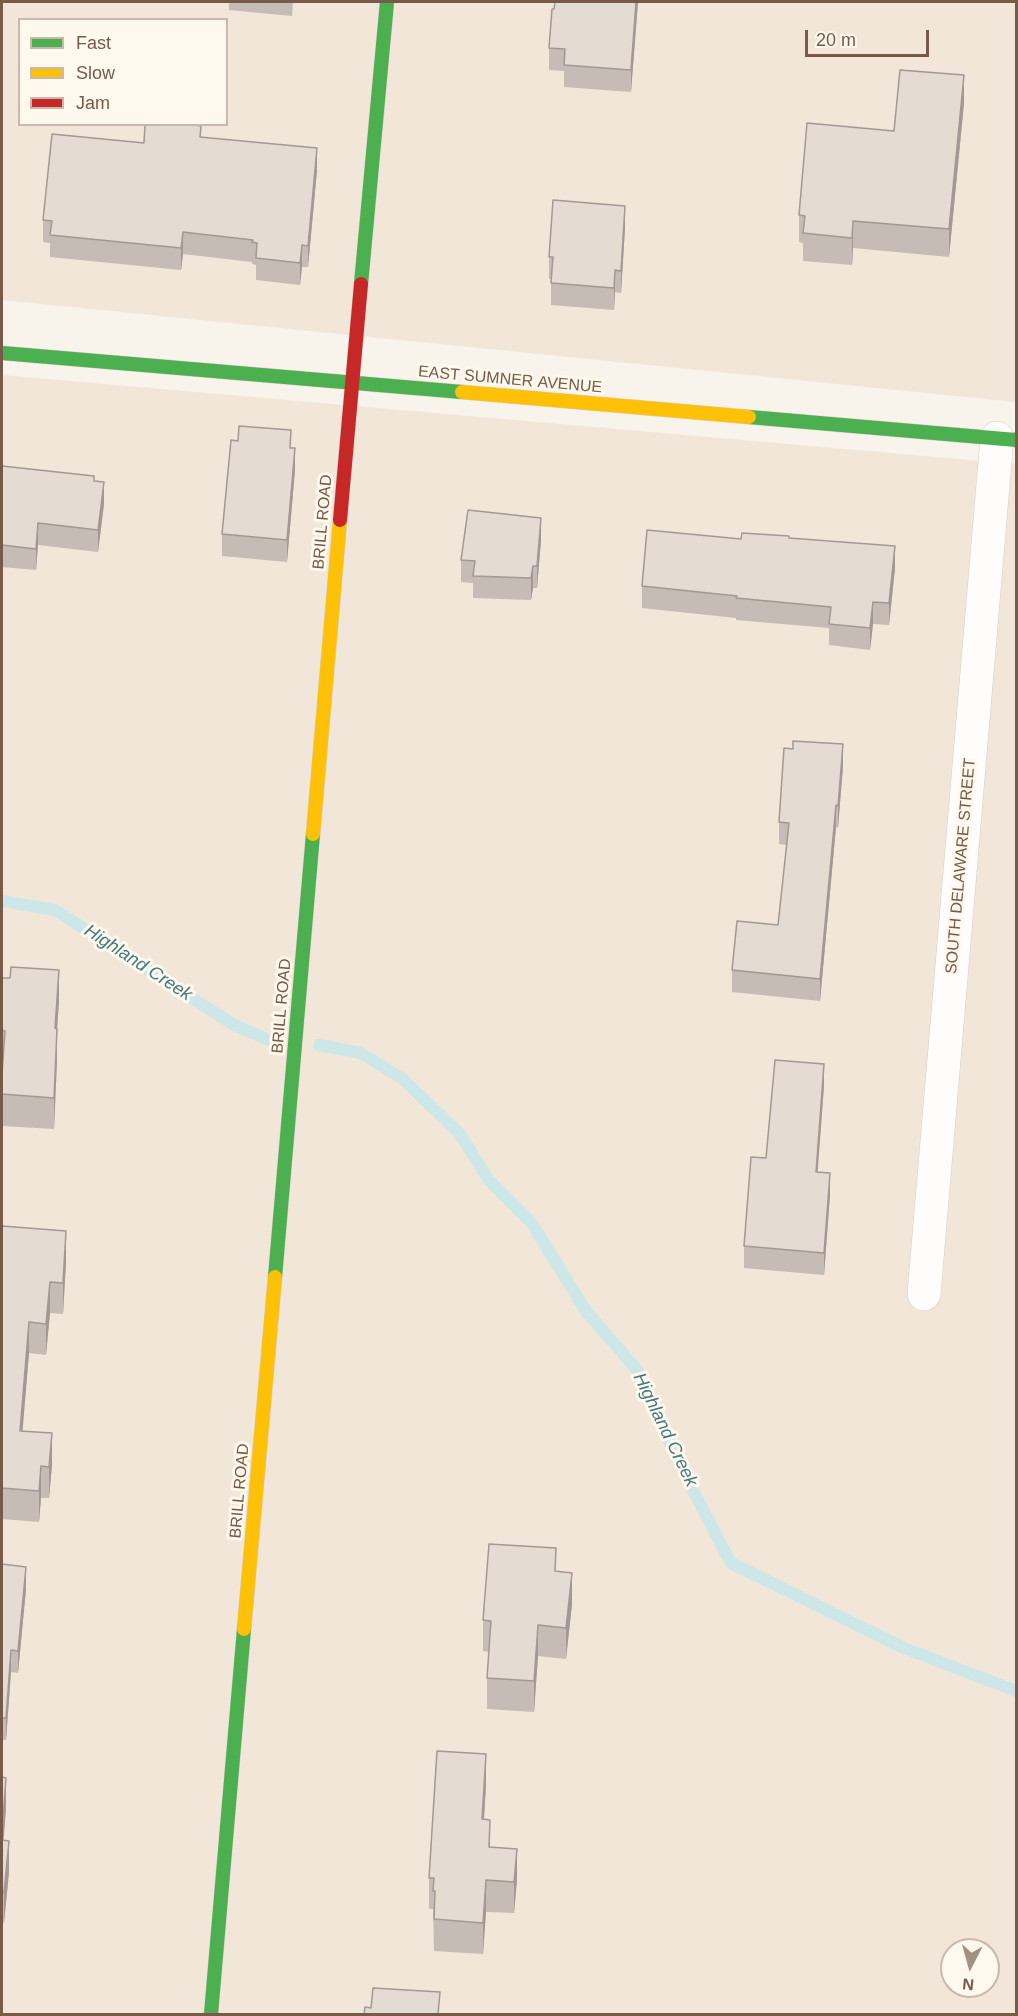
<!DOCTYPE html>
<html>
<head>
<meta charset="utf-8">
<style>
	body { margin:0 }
	#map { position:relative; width:1018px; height:2016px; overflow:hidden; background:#f8f3eb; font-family:Arial,sans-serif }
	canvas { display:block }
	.frame { position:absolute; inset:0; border:3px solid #775a4a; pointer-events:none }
	.legend { position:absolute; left:18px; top:18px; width:210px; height:108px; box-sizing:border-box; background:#fff8ed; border:2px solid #c9b9ac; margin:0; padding:8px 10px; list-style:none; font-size:18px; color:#775a4a }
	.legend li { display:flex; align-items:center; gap:12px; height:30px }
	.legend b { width:30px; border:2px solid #c9b9ac }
	.north { position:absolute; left:940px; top:1938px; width:60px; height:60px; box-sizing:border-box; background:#fff8ed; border:2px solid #c9b9ac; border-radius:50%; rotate:186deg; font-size:16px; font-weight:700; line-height:24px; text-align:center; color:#775a4a }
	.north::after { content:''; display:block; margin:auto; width:21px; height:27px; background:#a49082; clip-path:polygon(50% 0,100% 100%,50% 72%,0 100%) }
	.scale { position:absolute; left:805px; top:30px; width:124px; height:27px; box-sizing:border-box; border:3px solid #775a4a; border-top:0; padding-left:8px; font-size:18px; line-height:21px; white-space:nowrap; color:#775a4a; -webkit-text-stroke:4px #fff8ed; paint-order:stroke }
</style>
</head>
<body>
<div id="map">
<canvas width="1018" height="2016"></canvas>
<div class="frame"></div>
<ul class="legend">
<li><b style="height:8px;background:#4caf50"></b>Fast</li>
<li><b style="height:8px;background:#ffc107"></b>Slow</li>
<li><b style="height:8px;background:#c62828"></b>Jam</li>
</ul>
<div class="north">N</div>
<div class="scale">20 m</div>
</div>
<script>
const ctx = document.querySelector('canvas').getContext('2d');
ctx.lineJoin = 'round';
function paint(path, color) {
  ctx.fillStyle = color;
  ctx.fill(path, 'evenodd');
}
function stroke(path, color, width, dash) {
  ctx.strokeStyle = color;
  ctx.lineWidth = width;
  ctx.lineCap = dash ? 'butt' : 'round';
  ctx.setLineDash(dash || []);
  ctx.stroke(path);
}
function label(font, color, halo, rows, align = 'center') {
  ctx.font = font + ' Arial,sans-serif';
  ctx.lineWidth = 6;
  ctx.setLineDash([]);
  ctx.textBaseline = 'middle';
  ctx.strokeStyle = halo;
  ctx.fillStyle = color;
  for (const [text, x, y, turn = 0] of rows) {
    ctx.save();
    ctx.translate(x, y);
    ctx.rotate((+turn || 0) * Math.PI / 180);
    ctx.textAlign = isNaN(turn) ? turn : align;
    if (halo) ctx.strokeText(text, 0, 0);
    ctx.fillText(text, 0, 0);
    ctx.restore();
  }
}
const residential = new Path2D(`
	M2 2H1016V402L2 300ZM20 20H226V124H20Z
	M2 375 1016 464V2014H2ZM952 1950H988V1986H952Z`);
const stream = new Path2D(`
	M2 901 55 910 234 1025 269 1040
	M319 1045 361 1053 403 1079 459 1133 489 1180 531 1222 586 1311 638 1371 679 1464 731 1563 904 1648 1016 1691`);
const street = new Path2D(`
	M924 1294 997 438`);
const fast = new Path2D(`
	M361 284 387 2
	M2 353 462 392
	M749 417 1016 440
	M275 1277 313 834
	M211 2014 244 1629`);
const slow = new Path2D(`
	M462 392 749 417
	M313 834 340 520
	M244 1629 275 1277`);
const jam = new Path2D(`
	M340 520 361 284`);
const wall = new Path2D(`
	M229 2H293L292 16 229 10Z
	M638 2 631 92 564 87V71L549 70V48Z
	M964 103 949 257 853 248 852 265 803 261V243L799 242V215L894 131Z
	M201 138 317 170 308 267H302L300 285 256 280V265L252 264V262L183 254 181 270 50 257V243L43 242V220L144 143Z
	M625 228 621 293 615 292 614 310 551 305V279H549V257Z
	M291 448 295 470 287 562 222 556V534Z
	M2 466 94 481 104 504 98 552 38 545 36 570 2 567Z
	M741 539H789L895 568 889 625 873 624 870 650 829 645V628L736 620V618L642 608V586Z
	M541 540 537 588H533L531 600 473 598V583L461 582V560Z
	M793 749 843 766 838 828 836 827 820 1001 732 992V970L778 925 787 845 779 844V822Z
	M2 978 59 1001 57 1029V1060L54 1129 2 1126Z
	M824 1086 817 1172 830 1195 824 1275 744 1268V1246L766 1158Z
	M2 1226 66 1262 63 1314 50 1313 46 1355 29 1353 22 1431 52 1465 49 1498H41L39 1522 2 1519Z
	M2 1564 26 1589 18 1673 11 1672 6 1740H2Z
	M556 1571 572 1604 566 1659 538 1656 534 1712 487 1709V1678L489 1652 483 1651V1620Z
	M2 1777 6 1809 3 1840 9 1872 4 1923H2Z
	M486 1785 484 1819 490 1847 517 1880 514 1913 486 1912 483 1954 434 1951 433 1909H429V1878Z`);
const shadedWall = new Path2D(`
	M636 2H638L631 92V70Z
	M964 75V103L949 257V229Z
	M317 148V170L308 267V246Z
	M625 206V228L621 293V271Z
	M853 221V248L852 265V238Z
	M183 232V254L181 270V248Z
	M302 245V267L300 285V263Z
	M615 270V292L614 310V288Z
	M295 448V470L287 562V540Z
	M104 482V504L98 552V530Z
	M541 518V540L537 588V566Z
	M38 523V545L36 570V549Z
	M895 546V568L889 625V603Z
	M533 566V588L531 600V578Z
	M873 602V624L870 650V628Z
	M843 744V766L838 828V806Z
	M836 805V827L820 1001V979Z
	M59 970V1001L55 1060V1028Z
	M57 1029V1060L54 1129V1098Z
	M824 1064V1086L816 1194V1172Z
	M830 1173V1195L824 1275V1253Z
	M66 1231V1262L63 1314V1283Z
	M50 1282V1313L46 1355V1324Z
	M29 1322V1353L20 1462V1431Z
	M52 1433V1465L49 1498V1467Z
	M41 1466V1498L39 1522V1491Z
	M26 1567V1589L18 1673V1651Z
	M572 1573V1604L566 1659V1628Z
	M538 1625V1656L534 1712V1681Z
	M11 1650V1672L6 1740V1718Z
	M486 1754V1785L482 1850V1819Z
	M6 1778V1809L2 1862V1831Z
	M490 1820V1851L489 1847Z
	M9 1841V1872L4 1923V1892Z
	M517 1849V1880L514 1913V1882Z
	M486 1880V1912L483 1954V1923Z`);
const building = new Path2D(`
	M555 2H636L631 70 564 65 565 49 549 48 552 9H554Z
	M900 70 964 75 949 229 853 221 852 238 803 233 805 216 799 215 807 123 894 131Z
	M145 124H187L201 126 200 137 317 148 308 246 302 245 300 263 256 258 257 243 252 242 253 240 183 232 181 248 50 235 52 221 43 220 52 134 144 143Z
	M553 200 625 206 621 271 615 270 614 288 551 283 553 257H549Z
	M239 426 291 430 290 448H295L287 540 222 534 231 440 238 441Z
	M2 466 94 476V481L104 482 98 530 38 523 36 549 2 545Z
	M468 510 541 518 537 566H533L531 578 473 576 475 561 461 560Z
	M647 530 741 539 742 533 789 536V538L895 546 889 603 873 602 870 628 829 624 831 607 736 598 737 596 642 586Z
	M793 741 843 744 838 806 836 805 820 979 732 970 737 921 778 925 789 823 779 822 784 748 793 749Z
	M11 967 59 970 55 1028 57 1029 54 1098 2 1094V1074L5 1031 2 1030V978H10Z
	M775 1060 824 1064 816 1172 830 1173 824 1253 744 1246 751 1157 766 1158Z
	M2 1226 66 1231 63 1283 50 1282 46 1324 29 1322 20 1431 52 1433 49 1467 41 1466 39 1491 2 1488Z
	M489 1544 556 1548 555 1571 572 1573 566 1628 538 1625 534 1681 487 1678 491 1621 483 1620Z
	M2 1564 26 1567 18 1651 11 1650 6 1718H2Z
	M437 1751 486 1754 482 1819 490 1820 489 1847 517 1849 514 1882 486 1880 483 1923 434 1919 435 1891H433L434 1878H429Z
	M2 1777 6 1778 2 1831Z
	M2 1840 9 1841 4 1892H2Z
	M373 1988 440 1992 438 2014H364L365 2007 371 2008Z`);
const streetNames = [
	["EAST SUMNER AVENUE",510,380,5],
	["BRILL ROAD",323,522,-85],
	["SOUTH DELAWARE STREET",961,866,-85],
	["BRILL ROAD",282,1006,-85],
	["BRILL ROAD",240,1491,-85]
];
const waterNames = [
	["Highland Creek",138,963,33],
	["Highland Creek",665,1430,64]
];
paint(residential, '#f1e6d8');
stroke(stream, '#cde6e8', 12);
stroke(street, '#d6cfc8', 34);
stroke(fast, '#d7cfc8', 15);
stroke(slow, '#d7cfc8', 15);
stroke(jam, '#d7cfc8', 15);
stroke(street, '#fefdfc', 33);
stroke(fast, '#4caf50', 14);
stroke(slow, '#ffc107', 14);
stroke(jam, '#c62828', 14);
paint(wall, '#c4bcb5');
paint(shadedWall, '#a09994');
paint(building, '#e4dbd3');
stroke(building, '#a09994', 1.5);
label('16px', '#775a4a', '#fff8ed', streetNames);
label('italic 18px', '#407983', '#fff8ed', waterNames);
</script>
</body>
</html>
